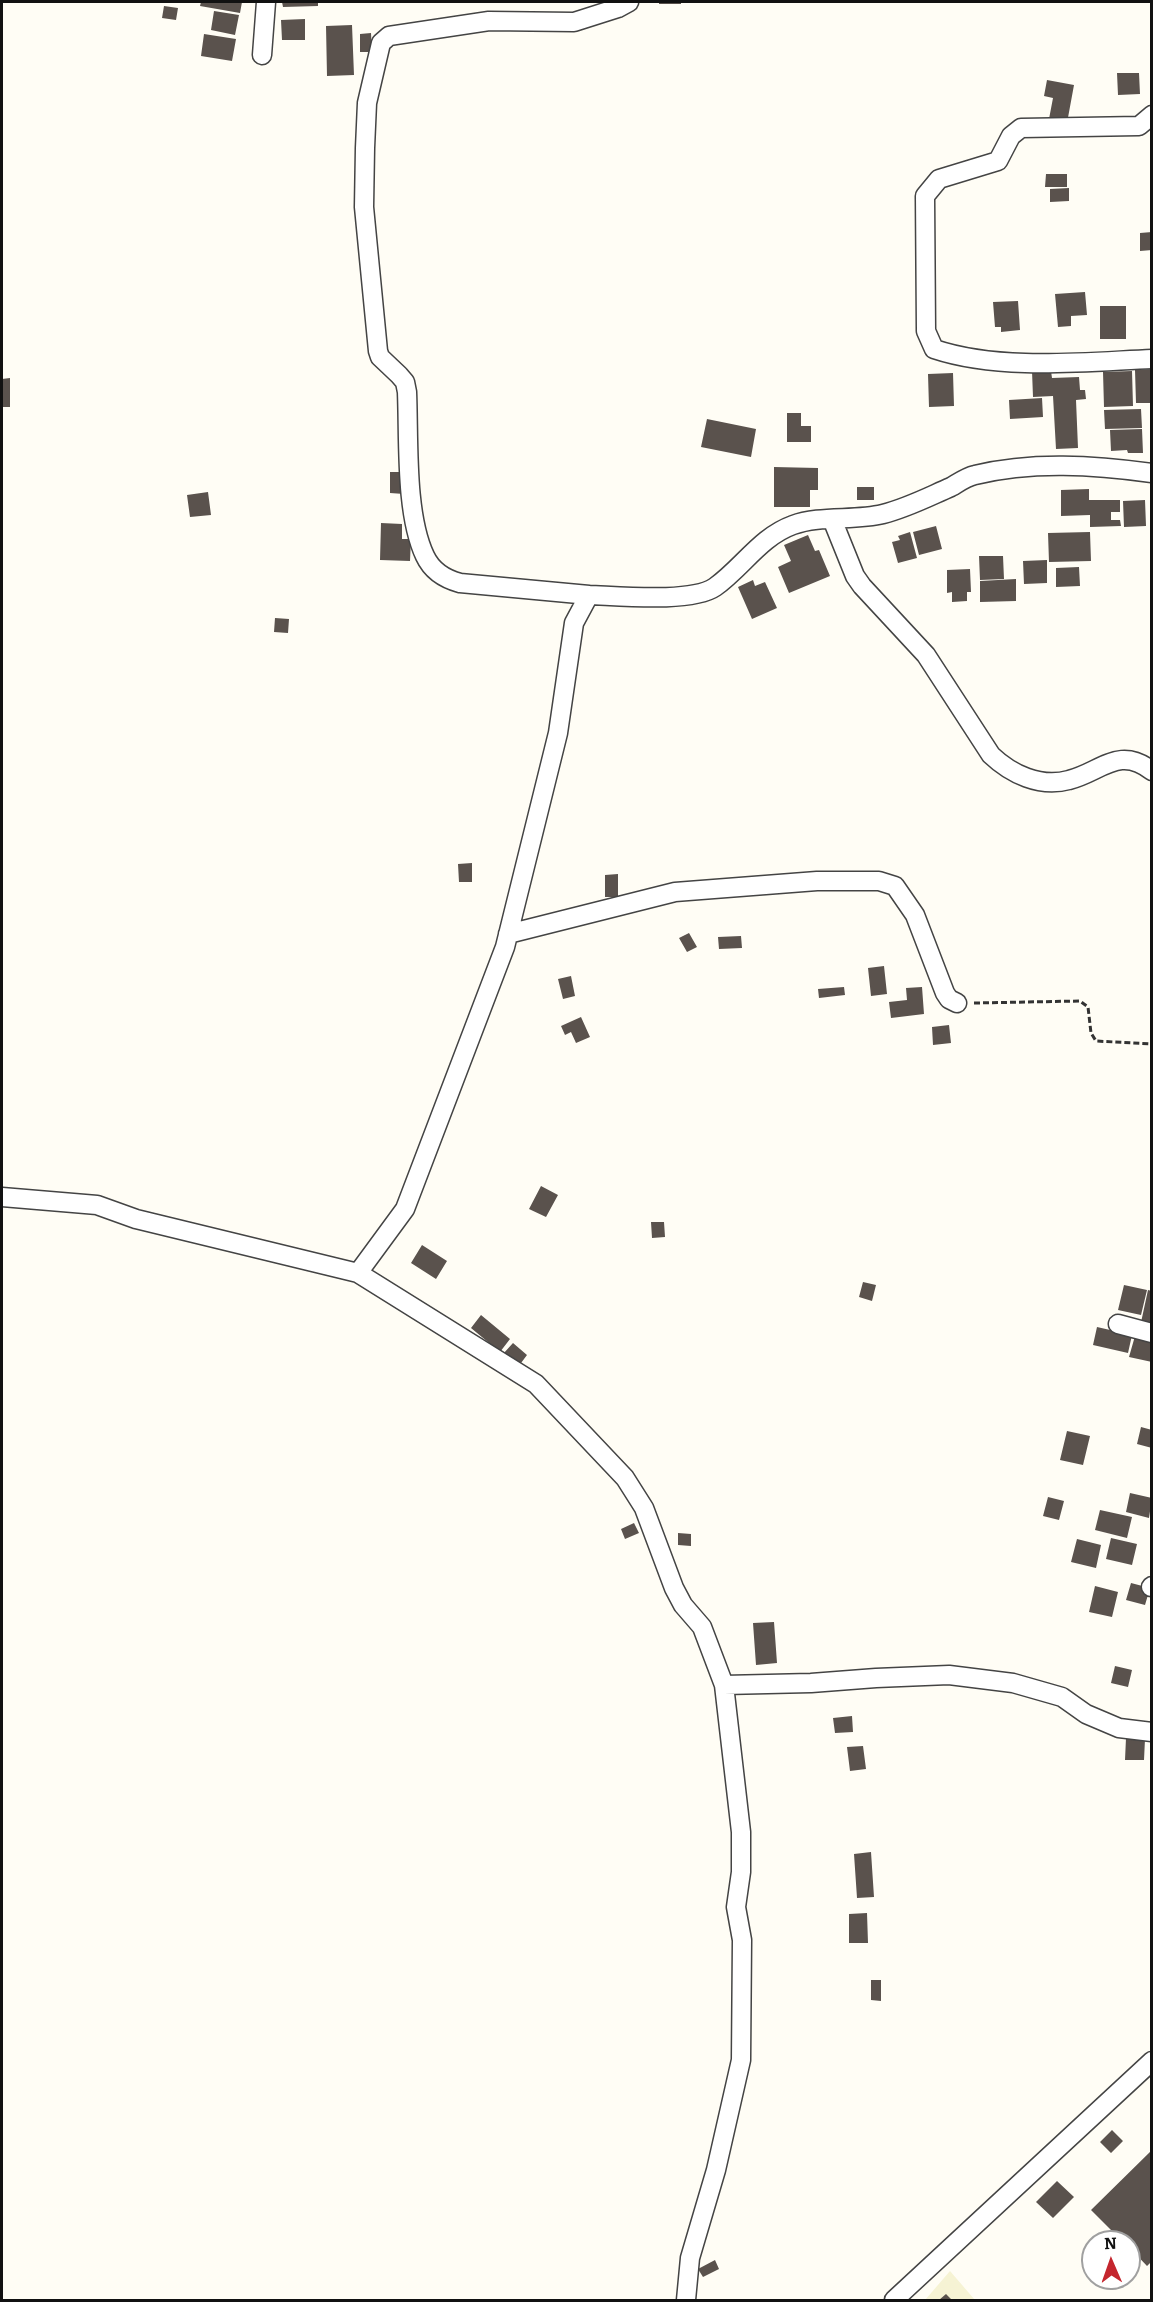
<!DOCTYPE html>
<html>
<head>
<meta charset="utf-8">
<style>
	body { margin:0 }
	#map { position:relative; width:1153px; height:2302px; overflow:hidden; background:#fffdf5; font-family:Bitter,serif }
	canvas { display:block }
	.frame { position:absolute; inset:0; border:3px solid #111; pointer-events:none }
	.north { position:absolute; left:1081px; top:2230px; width:60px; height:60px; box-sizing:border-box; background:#fff; border:2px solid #a0a0a0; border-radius:50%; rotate:358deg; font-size:16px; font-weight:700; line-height:24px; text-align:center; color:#111 }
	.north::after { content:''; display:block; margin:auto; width:21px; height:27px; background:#c4262e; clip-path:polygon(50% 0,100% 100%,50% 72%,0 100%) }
</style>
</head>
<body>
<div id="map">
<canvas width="1153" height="2302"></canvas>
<div class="frame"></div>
<div class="north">N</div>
</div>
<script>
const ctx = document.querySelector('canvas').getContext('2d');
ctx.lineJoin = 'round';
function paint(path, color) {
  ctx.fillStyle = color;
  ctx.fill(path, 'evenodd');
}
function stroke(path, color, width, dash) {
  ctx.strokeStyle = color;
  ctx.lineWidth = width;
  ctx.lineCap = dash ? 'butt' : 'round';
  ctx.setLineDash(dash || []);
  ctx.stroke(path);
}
const farmland = new Path2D(`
	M950 2271 975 2300H925Z`);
const building = new Path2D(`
	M201 2H242L240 13 200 6Z
	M282 2H318V6L283 7Z
	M659 2H681V4H659Z
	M164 6 178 8 176 20 162 18Z
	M214 11 239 15 235 35 211 30Z
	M305 19V40H282L281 20Z
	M352 25 354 75 327 76 326 26Z
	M371 33 372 52H360V34Z
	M204 34 236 39 232 61 201 56Z
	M1117 73H1139L1140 94 1118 95Z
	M1047 80 1074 85 1067 123 1049 119 1053 98 1044 96Z
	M1046 174H1067V187H1045Z
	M1069 188V201L1050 202V189Z
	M1152 232V250L1140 251V233Z
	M1085 292 1087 315 1071 316V326L1058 327 1055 294Z
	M1018 301 1020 330 1001 332V327H995L993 302Z
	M1100 306H1126V339H1100Z
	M1152 369V403H1136L1135 370Z
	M1032 371H1051L1052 378 1079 377 1080 390H1085L1086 399 1076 400 1078 448 1056 449 1053 396 1033 397Z
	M1132 371 1133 406 1104 407 1103 372Z
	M953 373 954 406 929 407 928 374Z
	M10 378V407H2V379Z
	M1042 398 1043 417 1010 419 1009 400Z
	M1141 409 1142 428 1105 429 1104 410Z
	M787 413H801V426H811V442H787Z
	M707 419 756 429 751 457 701 447Z
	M1142 429 1143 453H1128L1127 450 1111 451 1110 430Z
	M774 467 818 468V490H810V507H774Z
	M390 472H403L404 494 390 493Z
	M857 487H874V500H857Z
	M1089 489V500H1120V512H1111V520H1120L1121 526 1090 527V515L1061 516V490Z
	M208 492 211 515 190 517 187 495Z
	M1145 500 1146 526 1124 527 1123 501Z
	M381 523 402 524V539H411L410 561 380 560Z
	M936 526 942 549 919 555 913 532Z
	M910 532 917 558 898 563 892 542 900 540 898 536Z
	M1090 532 1091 561 1049 562 1048 533Z
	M808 535 815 551 819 550 830 576 789 593 778 567 791 561 784 545Z
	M979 556H1003L1004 579 980 580Z
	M1047 560V583L1024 584 1023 561Z
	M1079 567 1080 586 1056 587V568Z
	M970 569 971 592H967V601L952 602V592L947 593V570Z
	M1016 579V601L980 602V581Z
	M753 580 755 586 765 582 777 608 752 619 738 587Z
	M275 618 289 619 288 633 274 632Z
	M472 863V882H459L458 864Z
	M618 874V897H605V875Z
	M689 933 697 947 687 952 679 938Z
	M741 936 742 948 719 949 718 937Z
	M884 966 887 994 871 996 868 968Z
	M571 976 575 996 563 999 558 979Z
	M844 987 845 995 819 998 818 989Z
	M922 987 924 1014 891 1018 889 1002 907 1000 906 988Z
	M581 1017 590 1037 576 1043 571 1032 565 1035 561 1026Z
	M949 1025 951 1043 933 1045 932 1027Z
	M541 1186 558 1195 546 1217 529 1209Z
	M651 1222H664L665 1237 652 1238Z
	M422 1245 447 1261 436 1279 411 1263Z
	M863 1282 876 1285 872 1301 859 1297Z
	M1124 1285 1147 1290 1141 1315 1118 1310Z
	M1148 1290 1152 1291V1330L1140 1327Z
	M481 1315 510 1339 500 1352 471 1328Z
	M1097 1327 1132 1335 1128 1353 1093 1345Z
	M1135 1336 1152 1340V1362L1129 1357Z
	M513 1343 527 1355 518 1367 503 1354Z
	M1141 1427 1152 1430V1448L1137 1444Z
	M1067 1431 1090 1436 1083 1465 1060 1460Z
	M1130 1493 1152 1498 1149 1518 1126 1512Z
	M1048 1497 1064 1501 1059 1520 1043 1516Z
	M1100 1510 1132 1517 1127 1538 1095 1530Z
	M634 1523 639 1533 625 1539 621 1529Z
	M678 1533 691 1534V1546L678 1545Z
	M1111 1538 1137 1544 1132 1565 1106 1559Z
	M1077 1539 1101 1545 1096 1568 1071 1562Z
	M1131 1583 1150 1588 1145 1605 1126 1600Z
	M1095 1586 1118 1592 1112 1617 1089 1612Z
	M774 1622 777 1663 756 1665 753 1623Z
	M1115 1666 1132 1670 1128 1687 1111 1683Z
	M852 1716 853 1732 835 1733 833 1718Z
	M1126 1738 1145 1739 1144 1760H1125Z
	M863 1746 866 1769 850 1771 847 1747Z
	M871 1852 874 1897 857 1898 854 1854Z
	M867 1913 868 1943H849V1914Z
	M871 1980H881V2001L871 2000Z
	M1112 2130 1123 2141 1111 2153 1100 2142Z
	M1152 2150V2261L1147 2266 1129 2247V2242H1123L1091 2210Z
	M1057 2181 1074 2197 1053 2218 1036 2202Z
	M715 2260 719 2269 703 2277 698 2269Z
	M946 2294 952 2300H939Z`);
const path = new Path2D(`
	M974 1003 1080 1001 1088 1007 1091 1033 1096 1041 1152 1044`);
const minor = new Path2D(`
	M262 55 266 2
	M1152 115 1139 126 1021 128 1011 136 998 161 939 179 925 196 926 331 934 349C1000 371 1083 362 1152 359
	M832 519 855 576 862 586 926 655 991 755C1011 774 1040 788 1069 780 1101 772 1119 745 1152 771
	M589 595 460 583C445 579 432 571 425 556 405 514 409 440 407 392L405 382 399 375 380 357 378 351 364 207 365 148 367 103 381 43 389 36 489 21 574 22 618 8 629 2
	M508 934 675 892 817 881H879L895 886 915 915 945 993 949 999 957 1003
	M2 1197 97 1205 136 1219 358 1273 536 1384 625 1478 644 1508 674 1588 683 1605 702 1627 724 1685 741 1832V1872L736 1907 742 1940 741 2060 716 2170 690 2258 686 2300
	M358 1273 405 1209 505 947 558 733 574 623 589 595C619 596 692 603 715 587 743 567 760 537 793 525 820 515 855 521 883 514 907 508 928 497 951 487 958 483 966 477 975 475 1032 461 1094 465 1152 473
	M1118 1324 1152 1333
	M1151 1587 1152 1586
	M724 1685 811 1683 876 1678 949 1675 1013 1683 1062 1697 1086 1714 1119 1728 1152 1732
	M894 2300 1152 2061`);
paint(farmland, '#f6f3d4');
paint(building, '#5a524d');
stroke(minor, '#444', 21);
stroke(path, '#333', 3, [6, 3]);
stroke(minor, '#fff', 18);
</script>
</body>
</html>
